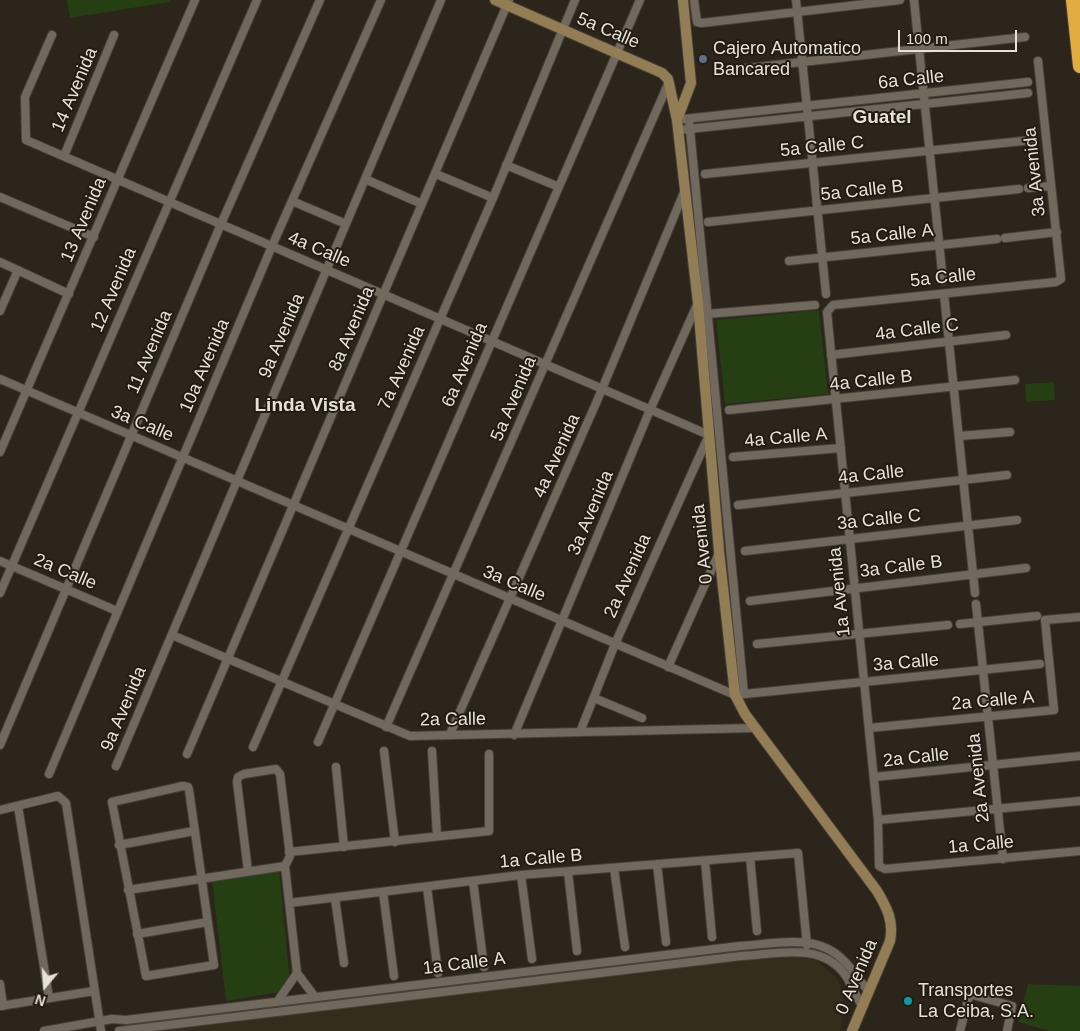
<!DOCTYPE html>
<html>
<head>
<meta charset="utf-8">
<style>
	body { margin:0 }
	#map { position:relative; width:1080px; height:1031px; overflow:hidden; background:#2c251b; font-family:Arial,sans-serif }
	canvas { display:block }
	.north { position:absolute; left:20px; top:961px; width:50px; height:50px; -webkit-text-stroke:4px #231c12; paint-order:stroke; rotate:198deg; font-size:14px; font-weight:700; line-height:20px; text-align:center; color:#e6e1da }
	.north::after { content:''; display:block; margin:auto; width:18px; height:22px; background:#e6e1da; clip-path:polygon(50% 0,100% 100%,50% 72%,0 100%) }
	.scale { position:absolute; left:898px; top:30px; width:119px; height:22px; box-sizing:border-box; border:2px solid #e6e1da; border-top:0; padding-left:6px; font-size:15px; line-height:18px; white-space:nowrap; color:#e6e1da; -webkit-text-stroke:4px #231c12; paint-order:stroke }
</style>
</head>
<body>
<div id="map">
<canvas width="1080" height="1031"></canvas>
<div class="north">N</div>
<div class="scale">100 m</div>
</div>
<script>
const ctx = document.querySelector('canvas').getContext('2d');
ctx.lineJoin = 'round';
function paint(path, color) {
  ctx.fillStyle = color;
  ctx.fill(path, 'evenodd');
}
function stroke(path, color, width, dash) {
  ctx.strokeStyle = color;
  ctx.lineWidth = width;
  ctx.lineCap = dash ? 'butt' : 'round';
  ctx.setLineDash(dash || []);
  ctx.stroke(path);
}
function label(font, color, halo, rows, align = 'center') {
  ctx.font = font + ' Arial,sans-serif';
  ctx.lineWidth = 4;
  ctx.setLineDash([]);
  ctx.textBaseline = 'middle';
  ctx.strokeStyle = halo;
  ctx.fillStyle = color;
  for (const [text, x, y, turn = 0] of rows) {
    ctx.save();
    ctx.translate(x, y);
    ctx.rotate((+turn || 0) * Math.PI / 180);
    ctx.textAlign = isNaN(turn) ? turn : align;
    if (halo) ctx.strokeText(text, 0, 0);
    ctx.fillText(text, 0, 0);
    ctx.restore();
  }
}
const industrial = new Path2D(`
	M812 940 815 959 836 977 842 989 844 1006 840 1031H119L118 1028Z`);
const green = new Path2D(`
	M67 0H170V2L70 18Z
	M819 310 828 394 725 404 716 320Z
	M1054 382 1055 400 1026 402 1025 384Z
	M279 870 290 982 281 992 226 1001 212 881Z
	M1028 984 1080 986V1031H1049L1018 1022Z`);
const street = new Path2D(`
	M694 0 697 22 702 23 900 0
	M796 0 826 294
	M914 0 943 281
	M52 35 25 97 26 140 709 435 615 644 580 732
	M1038 61 1061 279 1056 282 833 305 827 312 878 820 879 866 885 869 1080 851
	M740 69 1025 37
	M684 119 1028 82
	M689 119 744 694
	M679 130 1028 93
	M64 156 114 35
	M506 165 559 187
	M436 174 493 198
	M705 174 1032 140
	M365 179 422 204
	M1028 188 1051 186
	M0 197 94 237
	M292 201 346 224
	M708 222 1019 189
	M1005 238 1057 232
	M789 261 997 239
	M0 262 69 294
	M944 294 975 593
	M0 311 18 270
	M707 314 815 305
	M831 355 1006 335
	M0 379 735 695 1040 664
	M729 410 1015 380
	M959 436 1010 432
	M0 452 195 0
	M733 457 841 448
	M738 505 1007 475
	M745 551 1017 520
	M0 561 117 611
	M0 593 257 0
	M750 601 1026 568
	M976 604 1003 859
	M960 624 1037 616
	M172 635 410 736 755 728
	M757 644 948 625
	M668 667 719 553
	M594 698 642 718
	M386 727 669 82
	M869 728 1054 710 1045 620 1080 617
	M450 734 597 401 685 190
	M514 735 650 410 697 305
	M318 742 640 0
	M0 745 221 224 320 0
	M253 747 493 198 575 0
	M384 751 395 842
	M432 751 437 836
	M187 754 509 0
	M116 766 441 0
	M336 767 344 847
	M49 774 272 246 381 0
	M874 777 1080 756
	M183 786 188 787 189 790 214 965 146 976 112 802Z
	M18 806 49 998
	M0 810 58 796 66 803 101 1031
	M878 820 1080 801
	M119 845 194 831
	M289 852 489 831V754
	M750 857 757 931
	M705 861 712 937
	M657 864 666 942
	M614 868 625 947
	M248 871 237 782 238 777 244 774 276 769 280 774 290 856 285 866 297 973 315 997
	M568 872 577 951
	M521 875 532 959
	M473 881 484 967
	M427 887 438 973
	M128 890 285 866
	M383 892 394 976
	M335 898 344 963
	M289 903 521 875 798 853 807 945
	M137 934 208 922
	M0 984 3 1006
	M277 1002 297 973
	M0 1006 94 991
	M44 1031 112 1019 126 1020 740 946C775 944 817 932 844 961 854 970 859 982 869 991
	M119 1031 741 956C777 954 822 941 846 976 852 986 856 997 863 1007
	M960 1031 969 996 973 995 1012 1006 1007 1031`);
const secondary = new Path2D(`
	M495 0 662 73 668 79 677 120
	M683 0 691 83 677 120 698 303 719 551 735 695 745 714 877 891C887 908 894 921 890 941L852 1031`);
const highway = new Path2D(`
	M1073 0 1080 66`);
const markers = [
	[703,59,5,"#5c6f8a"],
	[908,1001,5,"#0f9aa8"]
];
const streetNames = [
	["5a Calle",608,31,23],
	["6a Calle",911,80,-6],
	["14 Avenida",75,90,-67],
	["5a Calle C",822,147,-6],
	["3a Avenida",1035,172,-96],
	["5a Calle B",862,191,-6],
	["13 Avenida",84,220,-67],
	["5a Calle A",892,235,-6],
	["4a Calle",319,250,23],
	["5a Calle",943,278,-6],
	["12 Avenida",114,290,-67],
	["8a Avenida",352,329,-67],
	["4a Calle C",917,330,-7],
	["9a Avenida",282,336,-67],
	["11 Avenida",150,352,-67],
	["6a Avenida",465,365,-67],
	["10a Avenida",205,366,-67],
	["7a Avenida",402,368,-66],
	["4a Calle B",871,381,-6],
	["5a Avenida",514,399,-67],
	["3a Calle",142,424,23],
	["4a Calle A",786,438,-5],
	["4a Avenida",557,456,-66],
	["4a Calle",871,475,-6],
	["3a Avenida",591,513,-67],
	["3a Calle C",879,520,-6],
	["0 Avenida",703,544,-96],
	["3a Calle B",901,567,-7],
	["2a Calle",65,572,23],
	["2a Avenida",628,576,-66],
	["3a Calle",514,584,23],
	["1a Avenida",840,592,-96],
	["3a Calle",906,663,-5],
	["2a Calle A",993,701,-5],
	["9a Avenida",124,709,-67],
	["2a Calle",453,720,-1],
	["2a Calle",916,758,-6],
	["2a Avenida",979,778,-96],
	["1a Calle",981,845,-5],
	["1a Calle B",541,859,-5],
	["1a Calle A",464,964,-7],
	["0 Avenida",857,977,-67]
];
const poiNames = [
	["Cajero Automatico",713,49],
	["Bancared",713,70],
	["Transportes",918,991],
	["La Ceiba, S.A.",918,1012]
];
const neighbourhoodNames = [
	["Guatel",882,118],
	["Linda Vista",305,406]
];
paint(industrial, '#352d1c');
paint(green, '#253e12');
stroke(street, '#474138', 10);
stroke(secondary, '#474138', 12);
stroke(highway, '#474138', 16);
stroke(street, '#71695d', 8);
stroke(secondary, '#937d55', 10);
stroke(highway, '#e3ac43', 14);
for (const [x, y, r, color] of markers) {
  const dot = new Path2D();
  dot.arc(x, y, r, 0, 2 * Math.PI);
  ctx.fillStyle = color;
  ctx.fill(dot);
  stroke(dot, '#231c12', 2);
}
label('18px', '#e6e1da', '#231c12', streetNames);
label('18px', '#e6e1da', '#231c12', poiNames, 'left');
label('bold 19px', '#e6e1da', '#231c12', neighbourhoodNames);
</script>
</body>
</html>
